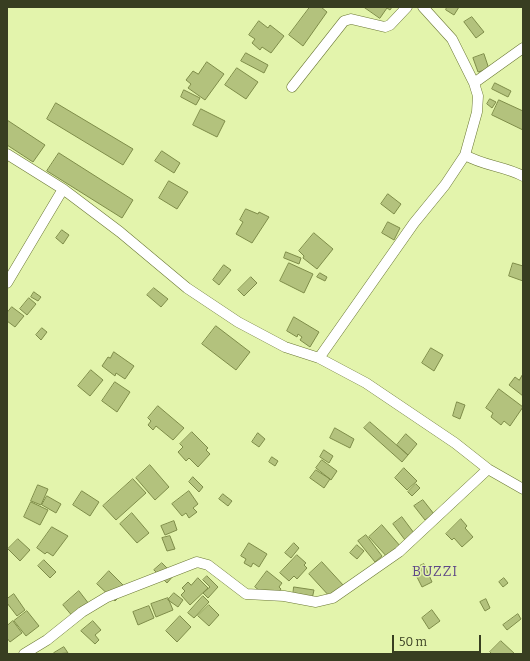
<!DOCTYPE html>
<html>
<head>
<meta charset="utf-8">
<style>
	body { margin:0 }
	#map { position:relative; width:530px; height:661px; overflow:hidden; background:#e3f4ac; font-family:Bitter,serif }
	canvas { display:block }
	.frame { position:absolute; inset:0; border:8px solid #383e21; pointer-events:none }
	.scale { position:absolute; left:392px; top:635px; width:89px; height:18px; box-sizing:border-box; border:2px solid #383e21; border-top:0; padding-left:5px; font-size:12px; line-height:14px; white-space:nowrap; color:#383e21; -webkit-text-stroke:3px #e3f4ac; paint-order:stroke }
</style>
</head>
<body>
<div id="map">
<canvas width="530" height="661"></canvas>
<div class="frame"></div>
<div class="scale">50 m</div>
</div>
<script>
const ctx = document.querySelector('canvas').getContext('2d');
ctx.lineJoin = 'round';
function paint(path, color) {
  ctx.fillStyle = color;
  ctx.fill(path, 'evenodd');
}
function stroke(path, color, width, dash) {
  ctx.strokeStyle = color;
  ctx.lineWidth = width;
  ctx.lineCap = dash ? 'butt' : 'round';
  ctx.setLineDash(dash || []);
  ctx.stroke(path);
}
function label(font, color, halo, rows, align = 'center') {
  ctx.font = font + ' Bitter,serif';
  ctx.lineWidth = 3;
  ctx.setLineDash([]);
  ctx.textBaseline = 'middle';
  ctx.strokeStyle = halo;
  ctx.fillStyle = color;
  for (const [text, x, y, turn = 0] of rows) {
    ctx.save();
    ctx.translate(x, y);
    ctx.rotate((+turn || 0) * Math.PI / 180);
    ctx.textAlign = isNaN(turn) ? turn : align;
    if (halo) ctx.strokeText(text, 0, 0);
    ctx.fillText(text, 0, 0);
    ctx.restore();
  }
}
const building = new Path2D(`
	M310 7H321L327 12 303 46 289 35Z
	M364 7H392L390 10 387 8 380 18Z
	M447 7H459L454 15 446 10Z
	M472 17 484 32 476 38 464 22Z
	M259 21 268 28 270 25 284 36 271 53 262 47 260 50 252 43 255 39 249 35Z
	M246 53 268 65 264 73 241 61Z
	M484 54 489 69 478 72 473 58Z
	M207 62 224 74 205 100 188 88 191 84 186 80 193 71 198 74Z
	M237 68 258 82 246 99 225 85Z
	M495 83 511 91 508 97 492 89Z
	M184 90 200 98 196 105 181 97Z
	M490 99 496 102 492 108 487 104Z
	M499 100 523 111V130L492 115Z
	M56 103 133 149 123 165 47 119Z
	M201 109 225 121 217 137 193 125Z
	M7 120 45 145 33 162 7 145Z
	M162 151 180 163 174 173 155 161Z
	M59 153 133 200 122 218 47 171Z
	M169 181 188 192 177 209 159 198Z
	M388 194 401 204 394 214 381 204Z
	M246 209 258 214 259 212 269 217 252 243 236 234 243 222 240 220Z
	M388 222 400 228 394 240 382 233Z
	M62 230 69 235 63 244 56 238Z
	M314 233 333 249 317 269 303 258 304 256 299 251Z
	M286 252 301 258 299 264 284 258Z
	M289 263 313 274 304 293 280 281Z
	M513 263 523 266V281L509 276Z
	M224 265 231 270 219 285 213 280Z
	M320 273 327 277 325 281 317 277Z
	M251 277 257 283 244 296 238 290Z
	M154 288 168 299 161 307 147 295Z
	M34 292 41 297 38 301 31 297Z
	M29 298 36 304 27 315 20 309Z
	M12 307 24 316 15 327 7 321V313Z
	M294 317 319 332 310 347 300 340 302 337 298 334 297 337 287 331Z
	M216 326 250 352 236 370 202 344Z
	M42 328 47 332 41 340 36 335Z
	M431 348 443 355 434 371 422 363Z
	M114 352 134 366 125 379 116 373 115 376 102 366 108 357 110 358Z
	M91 370 103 380 90 396 78 386Z
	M523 374V396L509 385 515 377 519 380Z
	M115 382 130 392 117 412 102 401Z
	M499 389 523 407 510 426 504 421 501 425 491 417 493 413 486 408Z
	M457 402 465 405 460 419 453 416Z
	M158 406 184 428 173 440 156 426 153 430 148 425 151 421 148 418Z
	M370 422 408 455 402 462 364 428Z
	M335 428 354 439 350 448 330 438Z
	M192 432 208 448 206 450 210 454 198 467 189 458 186 461 178 452 183 447 180 444Z
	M258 433 265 439 259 447 252 442Z
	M406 434 417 444 408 455 397 445Z
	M324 450 333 456 329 463 320 457Z
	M272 457 278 461 275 466 269 462Z
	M322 460 337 471 331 480 316 468Z
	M150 465 169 487 155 500 136 478Z
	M404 468 417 481 407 490 395 478Z
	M316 470 330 479 324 488 310 478Z
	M193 477 203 487 199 492 189 482Z
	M133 479 146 493 116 520 103 506Z
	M416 484 420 488 412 496 408 492Z
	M38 485 48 489 41 505 31 501Z
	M82 491 99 502 90 516 73 505Z
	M189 491 198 504 193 508 197 512 189 518 186 513 182 516 172 504Z
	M223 494 232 501 228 506 219 499Z
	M47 496 61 504 56 513 42 505Z
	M423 500 434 514 425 520 414 506Z
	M31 502 48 510 40 525 24 517Z
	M132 513 149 533 137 543 120 524Z
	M402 517 414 533 405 540 393 524Z
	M461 519 467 526 465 528 473 537 462 547 454 538 452 540 446 534Z
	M174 521 177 530 165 535 161 526Z
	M382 525 401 547 388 558 369 537Z
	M52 527 68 536 53 556 47 552 45 554 37 548Z
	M366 535 382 556 375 562 358 541Z
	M170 536 175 549 167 551 162 538Z
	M18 539 30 550 20 561 8 549Z
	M249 543 267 554 259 567 253 563 251 567 244 563 246 559 241 556Z
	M294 543 299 548 291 558 285 553Z
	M357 545 364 551 357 559 350 553Z
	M297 555 306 563 304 565 307 568 297 579 294 576 289 581 280 573Z
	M44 560 56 572 50 578 38 566Z
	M322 562 344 586 331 598 309 574Z
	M162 563 174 575 167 583 154 570Z
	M424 564 432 582 422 587 413 569Z
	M109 571 127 589 115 601 97 584Z
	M267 571 282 583 279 587 281 589 276 596 270 599 255 587Z
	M207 576 218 587 208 598 203 593 210 587 203 580Z
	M198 578 208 588 190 605 181 595 185 591 182 588 188 582 191 585Z
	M504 578 508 583 503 587 499 582Z
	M294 587 314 590 312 599 293 596Z
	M79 591 89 604 74 618 63 605Z
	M174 593 183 600 178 607 168 600Z
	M14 594 25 610 17 616 7 603V599Z
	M203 596 209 602 194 618 188 613Z
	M168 598 173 610 156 617 151 604Z
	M486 599 490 608 485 611 480 602Z
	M209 605 219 615 209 626 198 616Z
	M149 606 154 618 138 625 133 612Z
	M432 610 440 621 429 629 422 618Z
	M27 611 39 626 26 636 14 621Z
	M518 614 521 619 507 630 503 625Z
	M180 616 191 627 177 642 166 631Z
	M13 621 22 633 10 642 7 638V626Z
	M93 621 101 630 95 635 99 640 95 644 81 631Z
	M501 641 515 654H492L490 652Z
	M64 647 68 653 55 654 54 653Z`);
const street = new Path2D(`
	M423 7 452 39 474 83 478 96 477 112 465 155C484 166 504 166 523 176
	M474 83 523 48
	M292 87 344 21 351 19 385 27 390 25 407 7
	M7 154 63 189 120 232 187 288 238 322 285 347 319 358 366 383 455 443 488 469 523 489
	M7 283 63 189
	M319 358 414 223 445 185 465 155
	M24 654 47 640 82 612 107 597 197 562 208 565 246 594 284 596 316 602 333 598 399 552 488 469`);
const quarterNames = [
	["BUZZI",435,572]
];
paint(building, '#b3c27d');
stroke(building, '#7e8c49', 1);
stroke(street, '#6b7835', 11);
stroke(street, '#fff', 10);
ctx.letterSpacing = '1px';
label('14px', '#5e4886', '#e3f4ac', quarterNames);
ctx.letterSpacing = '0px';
</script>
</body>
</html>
